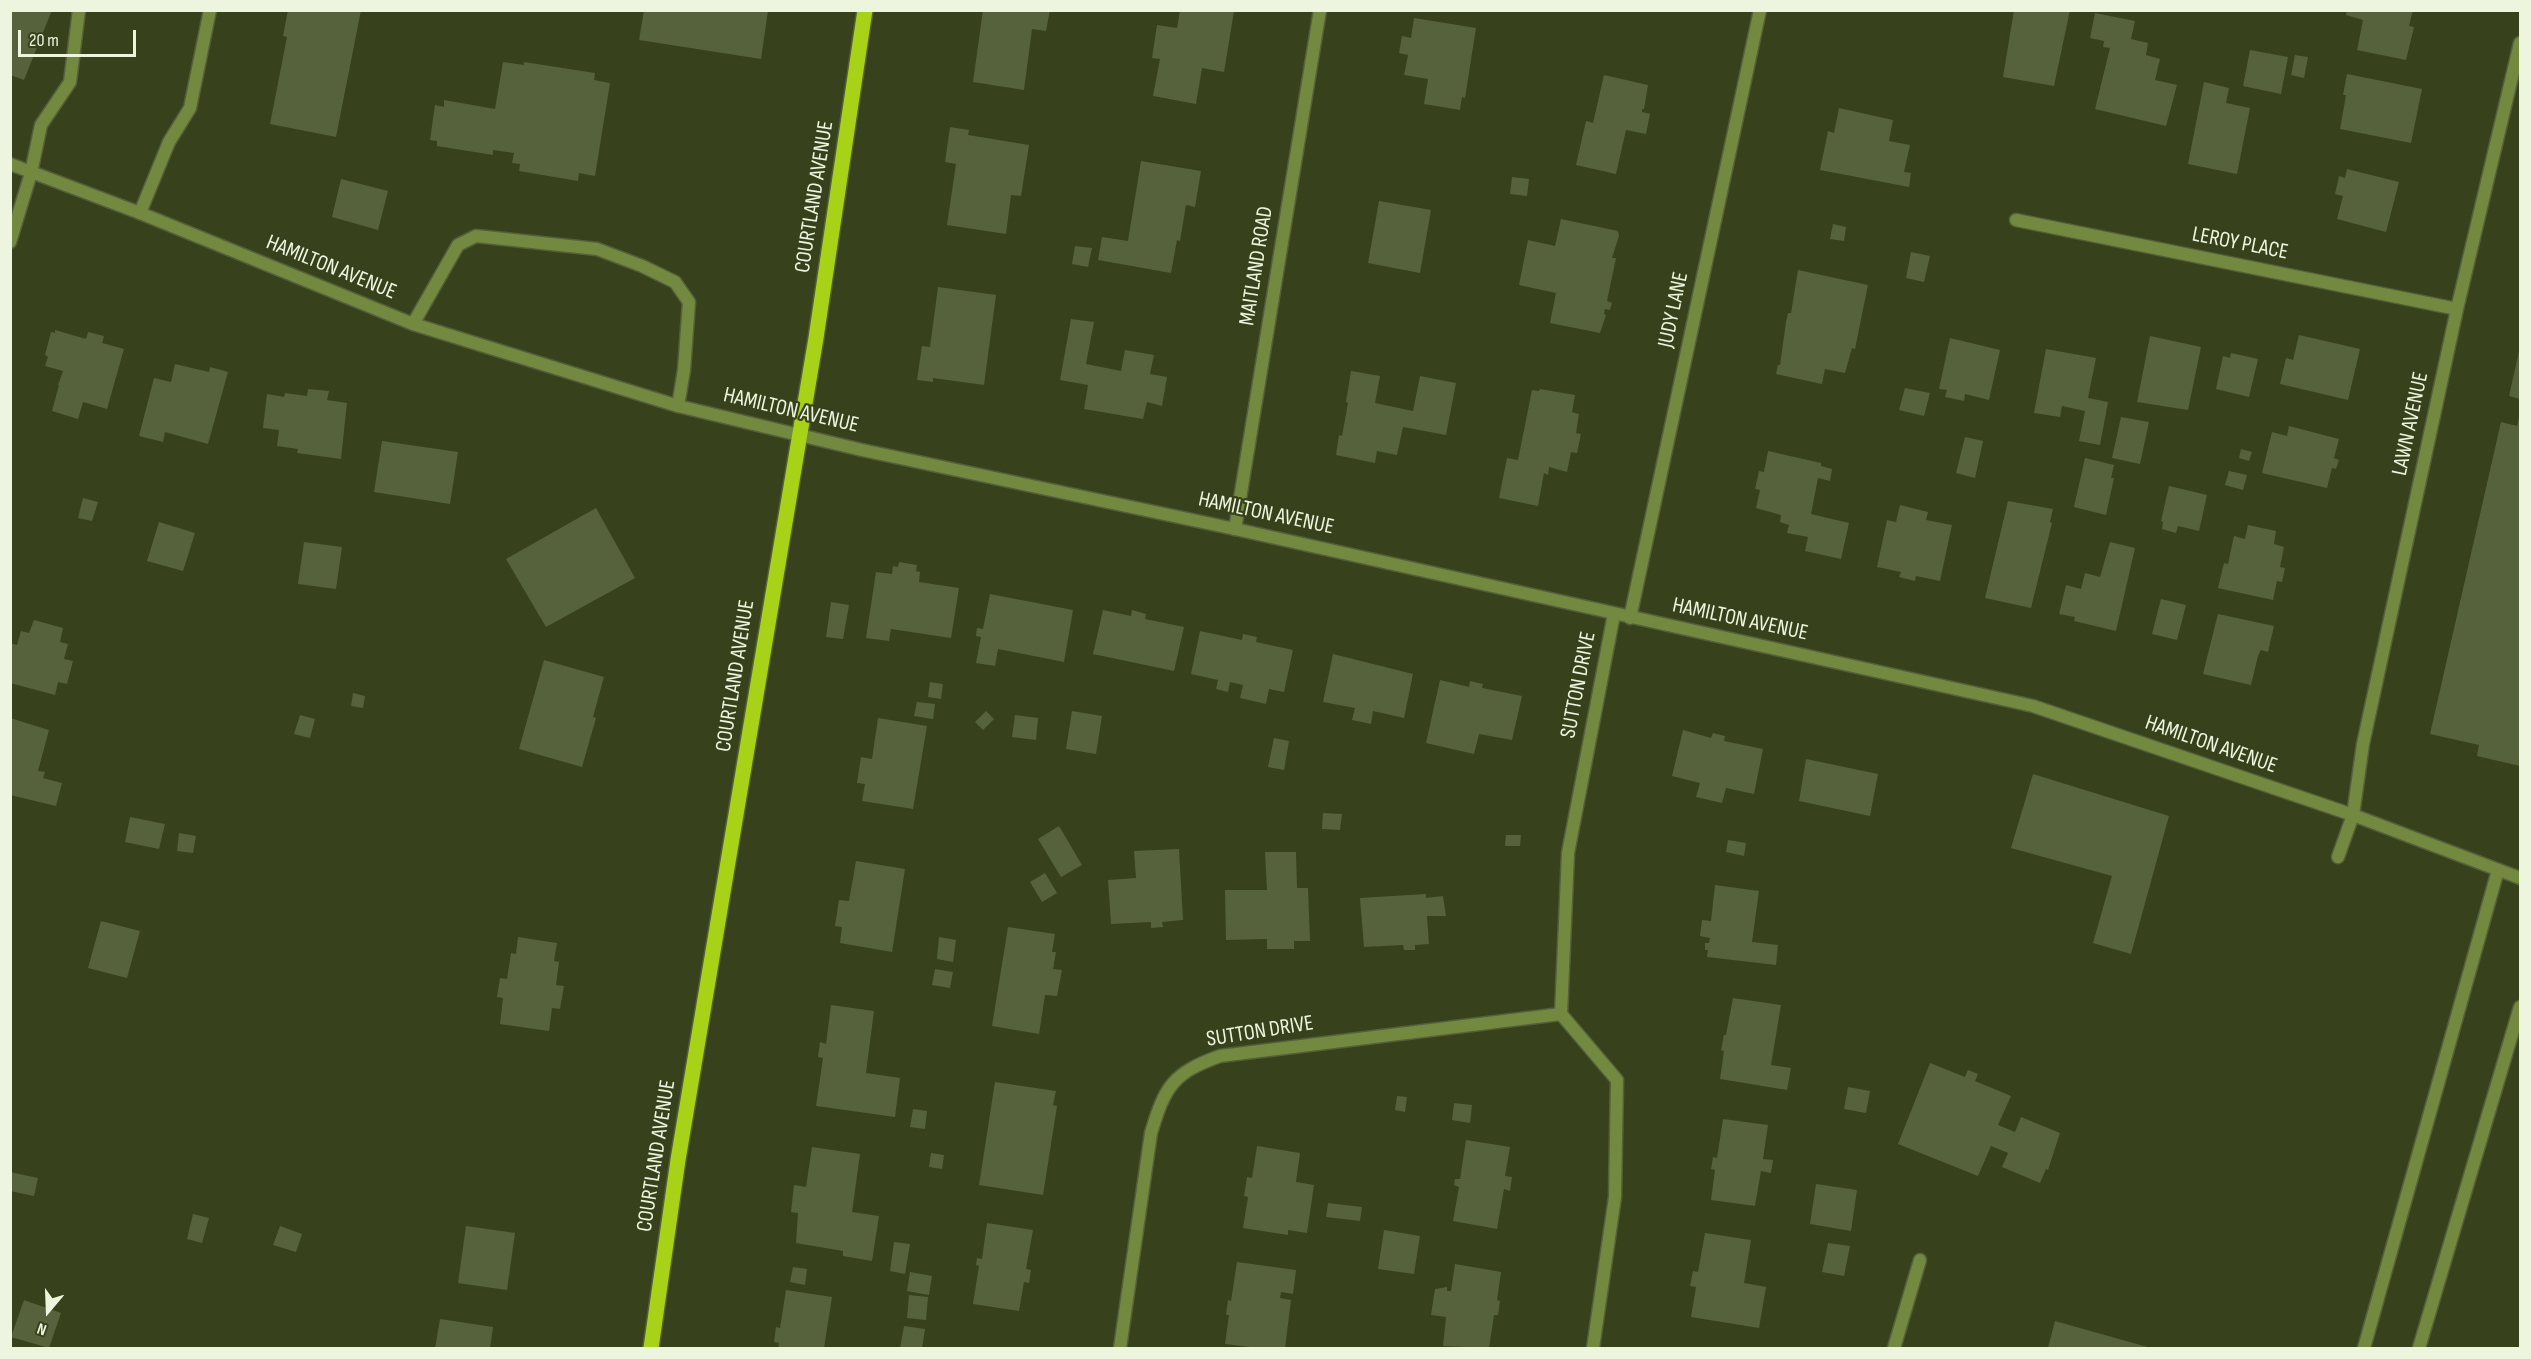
<!DOCTYPE html>
<html>
<head>
<meta charset="utf-8">
<style>
	body { margin:0 }
	#map { position:relative; width:2531px; height:1359px; overflow:hidden; background:#37421c; font-family:"Sofia Sans Condensed",sans-serif }
	canvas { display:block }
	.frame { position:absolute; inset:0; border:12px solid #edf5df; pointer-events:none }
	.north { position:absolute; left:18px; top:1281px; width:60px; height:60px; -webkit-text-stroke:4px #37421c; paint-order:stroke; rotate:199deg; font-size:16px; font-weight:700; line-height:24px; text-align:center; color:#edf5df }
	.north::after { content:''; display:block; margin:auto; width:21px; height:27px; background:#edf5df; clip-path:polygon(50% 0,100% 100%,50% 72%,0 100%) }
	.scale { position:absolute; left:18px; top:30px; width:118px; height:27px; box-sizing:border-box; border:3px solid #edf5df; border-top:0; padding-left:8px; font-size:18px; line-height:21px; white-space:nowrap; color:#edf5df; -webkit-text-stroke:4px #37421c; paint-order:stroke }
</style>
</head>
<body>
<div id="map">
<canvas width="2531" height="1359"></canvas>
<div class="frame"></div>
<div class="north">N</div>
<div class="scale">20 m</div>
</div>
<script>
const ctx = document.querySelector('canvas').getContext('2d');
ctx.lineJoin = 'round';
function paint(path, color) {
  ctx.fillStyle = color;
  ctx.fill(path, 'evenodd');
}
function stroke(path, color, width, dash) {
  ctx.strokeStyle = color;
  ctx.lineWidth = width;
  ctx.lineCap = dash ? 'butt' : 'round';
  ctx.setLineDash(dash || []);
  ctx.stroke(path);
}
function label(font, color, halo, rows, align = 'center') {
  ctx.font = font + ' "Sofia Sans Condensed",sans-serif';
  ctx.lineWidth = 4.5;
  ctx.setLineDash([]);
  ctx.textBaseline = 'middle';
  ctx.strokeStyle = halo;
  ctx.fillStyle = color;
  for (const [text, x, y, turn = 0] of rows) {
    ctx.save();
    ctx.translate(x, y);
    ctx.rotate((+turn || 0) * Math.PI / 180);
    ctx.textAlign = isNaN(turn) ? turn : align;
    if (halo) ctx.strokeText(text, 0, 0);
    ctx.fillText(text, 0, 0);
    ctx.restore();
  }
}
const building = new Path2D(`
	M10 10H52L24 80 10 75Z
	M288 10H361L336 137 270 124 287 37 283 36Z
	M644 10H768L761 59 639 40Z
	M983 10H1050L1046 31 1032 29 1024 90 973 82Z
	M1180 10 1234 11 1224 72 1202 68 1196 104 1153 96 1160 59 1152 58 1157 25 1177 28Z
	M2014 10H2070L2054 86 2003 77Z
	M2347 10H2413L2409 26 2414 27 2406 60 2357 50 2363 20 2346 15Z
	M2095 13 2135 21 2131 39 2148 43 2146 55 2160 59 2155 80 2177 85 2166 126 2095 109 2110 48 2103 47 2104 41 2090 38Z
	M1414 18 1476 28 1465 98 1462 97 1460 110 1424 104 1428 79 1404 75 1408 55 1399 53 1402 36 1411 38Z
	M2250 50 2288 57 2281 94 2243 86Z
	M2295 55 2308 57 2304 78 2291 75Z
	M503 62 524 65V62L595 73 594 80 610 83 595 176 579 173 578 181 519 171 520 164 512 163 514 153 493 150V155L437 146V141L430 140 435 105 444 107V100L495 109Z
	M2347 74 2422 89 2411 143 2340 129 2346 95H2343Z
	M1604 75 1648 85 1644 109H1642V112L1650 114 1646 134 1626 130 1616 174 1576 165 1586 121 1593 123Z
	M2204 82 2229 88 2226 103 2250 108 2237 174 2188 164Z
	M1839 108 1893 120 1889 141 1910 145 1904 172 1911 173 1909 187 1820 170 1828 131 1834 133Z
	M950 127 969 130 968 135 1029 145 1021 196 1011 195 1006 234 947 225 956 164 945 162Z
	M1141 161 1201 171 1195 207 1186 205 1180 241 1177 240 1171 273 1098 260 1102 237 1128 241Z
	M2347 169 2399 182 2386 232 2337 219 2343 196 2335 194 2339 176 2345 178Z
	M1512 177 1529 179 1527 196 1510 194Z
	M341 179 388 191 378 230 332 217Z
	M1379 201 1431 210 1420 273 1368 263Z
	M1561 219 1618 231 1619 236 1612 258H1616L1607 301 1612 303 1610 310 1605 309 1604 314 1606 315 1600 333 1550 323 1556 293 1519 285 1528 240 1555 246Z
	M1833 224 1846 227 1844 241 1830 239Z
	M1075 246 1092 248 1088 267 1072 264Z
	M1911 252 1930 256 1924 282 1906 278Z
	M1798 270 1868 285 1855 349 1852 348 1845 373 1825 369 1822 384 1776 374 1778 365H1780L1786 322 1788 313H1791Z
	M938 287 996 295 984 385 933 378V382L917 380 922 346 930 347Z
	M1071 319 1094 322 1086 364 1121 371 1125 350 1154 355 1150 374 1167 377 1162 406 1147 402 1143 419 1084 409 1088 385 1060 380Z
	M55 330 86 339 88 332 104 336 102 343 124 349 107 409 83 402 78 419 52 411 59 385H58L63 371 45 366 48 357 45 355 51 332 55 333Z
	M2299 335 2360 349 2348 400 2280 384 2286 358 2293 360Z
	M2150 336 2201 347 2188 410 2137 402Z
	M1950 338 2000 350 1989 400 1965 394 1964 401 1945 397 1947 390 1939 389Z
	M2520 347V399L2509 396Z
	M2046 349 2096 358 2088 398 2108 402 2100 445 2079 441 2085 411 2062 406 2060 417 2034 413Z
	M2231 353 2258 359 2249 397 2216 389 2223 356 2230 358Z
	M175 364 209 372 210 367 228 372 208 444 165 432 163 442 139 436 154 378 171 382Z
	M1351 371 1380 376 1375 403 1413 411 1420 376 1456 383 1446 435 1403 427 1397 455 1377 451 1375 463 1336 455 1339 435 1342 436 1348 403 1346 402Z
	M1905 388 1930 393 1924 416 1899 410Z
	M308 389 329 391 327 400 347 403 341 459 297 453 298 449 277 446 279 430 263 428 267 394 284 397 285 393 307 396Z
	M1540 389 1575 395 1572 412 1579 414 1576 433 1581 434 1577 453 1571 452 1567 472 1549 467 1548 475 1544 473 1538 506 1499 498 1507 458 1518 460 1532 390 1539 391Z
	M2520 413V766L2477 756 2479 745 2430 734 2501 422 2517 426Z
	M2121 417 2149 422 2140 464 2112 458Z
	M2289 426 2339 439 2334 458 2339 460 2336 469 2332 468 2327 488 2262 473 2272 432 2287 436Z
	M1965 437 1983 441 1975 478 1956 473Z
	M382 441 458 452 450 504 374 492Z
	M2241 449 2252 452 2249 461 2239 458Z
	M1768 451 1821 463V466L1832 469 1830 481 1818 478 1811 514 1849 523 1841 559 1805 551 1808 537 1787 533 1789 525 1780 522 1781 515 1756 508 1760 490 1755 489 1759 471 1764 472Z
	M2085 458 2114 465 2111 478H2114L2106 515 2074 507Z
	M2229 471 2247 475 2243 490 2225 485Z
	M2169 486 2207 495 2199 531 2178 526 2176 533 2162 529 2163 522 2161 521Z
	M83 498 98 502 92 521 78 518Z
	M2008 501 2053 509 2050 522 2052 523 2031 608 1985 598Z
	M1900 505 1928 512 1926 520 1952 525 1940 581 1916 576 1915 581 1899 577 1901 572 1877 567 1887 520 1896 522Z
	M596 508 635 578 546 627 506 559Z
	M159 522 195 533 183 571 147 561Z
	M2248 525 2276 531 2274 544 2284 547 2280 567 2285 568 2282 582 2277 581 2273 600 2218 588 2224 563 2228 564 2234 536 2245 539Z
	M304 542 342 547 336 589 298 584Z
	M2110 542 2135 548 2116 631 2074 621 2075 617 2059 614 2066 585 2081 589 2085 573 2100 577Z
	M899 562 917 565 916 571 920 572 919 582 959 588 951 638 891 629 889 641 866 638 876 572 892 574 893 566 898 567Z
	M990 594 1073 610 1064 662 998 649 995 666 976 663 981 637 976 636 977 628 983 629Z
	M2161 599 2186 605 2177 640 2152 634Z
	M831 602 849 605 843 639 826 637Z
	M1103 610 1131 616 1132 610 1146 614 1145 619 1184 627 1174 671 1093 654Z
	M2218 614 2274 626 2268 652 2261 650 2258 656 2251 685 2203 674Z
	M34 620 63 628 60 642 68 644 64 659 73 661 67 684 58 682 55 695 10 683V643L17 645 21 631 29 633Z
	M1200 631 1242 640 1243 634 1257 637 1256 642 1293 650 1284 692 1269 689 1266 704 1240 698 1243 685 1230 682 1228 692 1216 689 1218 680 1191 674Z
	M1333 654 1413 674 1404 718 1373 711 1371 724 1352 720 1355 708 1323 702Z
	M544 660 604 677 593 717 596 718 582 767 519 749Z
	M1440 680 1469 687 1470 681 1483 684 1482 688 1522 696 1512 740 1479 734 1474 754 1426 743Z
	M930 682 943 684 941 699 928 697Z
	M353 693 365 696 363 708 351 706Z
	M917 702 935 704 933 719 914 716Z
	M986 711 994 719 983 730 975 722Z
	M1072 711 1102 716 1096 754 1066 749Z
	M300 715 315 719 310 738 294 734Z
	M1015 715 1038 718 1036 740 1012 737Z
	M10 718 49 730 38 771 45 772 43 778 62 783 56 806 10 795Z
	M878 718 927 726 913 809 862 801 865 784 857 783 861 757 872 759Z
	M1683 730 1711 738 1713 733 1725 736 1724 741 1763 749 1754 794 1726 788 1722 803 1696 797 1700 783 1672 776Z
	M1274 738 1289 741 1284 770 1268 767Z
	M1806 759 1878 774 1870 816 1799 801Z
	M2033 774 2169 816 2131 954 2093 943 2112 876 2011 848Z
	M1323 813 1342 814 1340 830 1322 829Z
	M130 817 165 824 159 849 125 842Z
	M1059 826 1082 865 1061 877 1038 839Z
	M179 833 196 836 193 853 177 851Z
	M1506 835H1521L1520 846H1505Z
	M1728 840 1746 843 1744 856 1726 852Z
	M1179 849 1183 920 1162 922 1163 927 1151 928V922L1111 924 1108 880 1136 878 1134 851Z
	M1265 852H1296L1297 888H1308L1310 941H1294V949H1267V939L1226 940 1225 890H1267Z
	M856 861 905 869 892 952 840 943 842 927 835 926 839 900 849 901Z
	M1045 873 1057 893 1042 902 1030 882Z
	M1715 885 1759 891 1752 942 1778 945 1776 965 1707 957 1708 950H1705V943H1709L1710 938 1700 936 1702 920 1711 921Z
	M1426 894V898L1443 896 1446 916H1427L1429 944 1415 945V950H1404L1403 945 1364 947 1360 898Z
	M101 921 140 931 127 978 88 968Z
	M1008 927 1055 934 1052 952H1056L1053 969 1062 970 1057 996 1045 995 1039 1034 992 1026Z
	M518 937 557 943 554 961 559 962 556 985 564 986 560 1009 552 1008 549 1031 500 1024 503 998 497 997 500 978 507 979 511 953 516 954Z
	M939 937 956 940 953 962 937 959Z
	M935 969 953 972 950 988 932 985Z
	M1733 998 1781 1005 1771 1065 1791 1068 1787 1090 1720 1079 1724 1051 1721 1050 1724 1035H1726Z
	M831 1005 874 1011 866 1073 900 1078 895 1117 816 1106 823 1058 818 1057 820 1042 826 1044Z
	M1930 1063 1965 1077 1968 1070 1978 1074 1975 1081 2011 1096 1998 1125 2015 1132 2021 1117 2060 1133 2048 1170 2046 1169 2040 1183 2002 1167 2008 1153 1991 1146 1978 1176 1898 1144Z
	M995 1082 1056 1091 1053 1105 1057 1106 1043 1195 979 1185Z
	M1848 1087 1870 1091 1866 1113 1844 1109Z
	M1397 1096 1407 1097 1405 1112 1395 1110Z
	M1454 1103 1472 1105 1470 1123 1452 1120Z
	M913 1109 927 1111 925 1129 910 1127Z
	M1723 1119 1768 1125 1763 1159 1773 1160 1771 1173 1761 1171 1755 1206 1711 1200 1715 1170 1711 1169 1713 1157 1717 1158Z
	M1466 1140 1510 1147 1505 1176 1512 1177 1510 1191 1504 1189 1497 1229 1453 1221 1459 1187 1454 1185 1455 1179H1460Z
	M1257 1146 1300 1153 1296 1182 1314 1185 1307 1233 1288 1230V1235L1243 1228 1248 1197 1244 1196 1247 1177 1252 1178Z
	M812 1147 860 1154 852 1212 879 1216 872 1261 843 1256V1251L796 1243 798 1213 791 1212 794 1185 806 1187Z
	M931 1153 944 1155 942 1169 929 1167Z
	M10 1172 38 1178 34 1196 10 1191Z
	M1816 1184 1857 1190 1851 1231 1810 1224Z
	M1328 1203 1362 1207 1360 1221 1326 1217Z
	M193 1214 209 1218 202 1243 187 1239Z
	M987 1223 1033 1230 1026 1269 1031 1270 1029 1283 1024 1282 1019 1311 973 1304 979 1266 976 1265 977 1258 982 1259Z
	M280 1226 302 1234 296 1252 273 1245Z
	M466 1226 515 1233 507 1290 458 1283Z
	M1384 1230 1420 1236 1414 1274 1378 1269Z
	M1705 1233 1751 1240 1744 1283 1766 1287 1759 1328 1691 1317 1696 1287 1690 1286 1693 1271 1698 1272Z
	M894 1242 910 1244 905 1274 890 1271Z
	M1828 1243 1850 1246 1844 1276 1822 1272Z
	M1237 1262 1296 1270 1293 1294 1281 1292 1280 1298 1291 1300 1285 1348H1258L1225 1344 1229 1315H1226L1228 1300 1231 1301Z
	M1455 1264 1501 1272 1497 1300 1500 1301 1498 1315H1494L1489 1348 1443 1346 1446 1317 1431 1315 1435 1289 1447 1287V1291H1451Z
	M793 1267 807 1269 805 1285 790 1282Z
	M910 1272 932 1276 929 1295 907 1291Z
	M786 1290 832 1297 824 1348H778L779 1343 774 1342 776 1327 780 1328Z
	M909 1295 928 1297 926 1320 907 1318Z
	M24 1300 61 1313 49 1348 11 1337Z
	M440 1319 493 1327 490 1348H435Z
	M2055 1321 2151 1348H2048Z
	M904 1326 925 1329 922 1348H900Z`);
const service = new Path2D(`
	M31 173 41 125 70 82 79 10
	M140 213 169 142 190 108 210 10
	M413 324 458 245 476 236 597 249 642 266 675 282 689 302 684 370 678 406
	M2338 857 2353 815
	M1894 1348 1920 1260
	M2364 1348 2498 870
	M2419 1348 2520 1007`);
const minor = new Path2D(`
	M2016 220 2457 309
	M10 242 31 173
	M1235 529 1320 10
	M1630 618 1760 10
	M2353 815 2363 744 2457 309 2520 43
	M1120 1348 1151 1133C1165 1086 1173 1073 1220 1056L1561 1014
	M1593 1348 1615 1197 1617 1080 1561 1014 1568 853 1614 614`);
const tertiary = new Path2D(`
	M10 164 140 213 413 324 678 406 862 450 1235 529 2033 706 2353 815 2520 878`);
const primary = new Path2D(`
	M651 1348 678 1160 816 338 865 10`);
const streetNames = [
	["COURTLAND AVENUE",815,197,-81],
	["LEROY PLACE",2240,244,11],
	["MAITLAND ROAD",1257,266,-81],
	["HAMILTON AVENUE",331,268,22],
	["JUDY LANE",1674,310,-78],
	["HAMILTON AVENUE",791,411,13],
	["LAWN AVENUE",2411,424,-78],
	["HAMILTON AVENUE",1266,514,12],
	["HAMILTON AVENUE",1740,620,12],
	["COURTLAND AVENUE",736,676,-81],
	["SUTTON DRIVE",1579,685,-79],
	["HAMILTON AVENUE",2211,745,19],
	["SUTTON DRIVE",1260,1032,-9],
	["COURTLAND AVENUE",657,1156,-81]
];
paint(building, '#56623b');
stroke(service, '#545f3b', 15);
stroke(minor, '#545f3b', 15);
stroke(tertiary, '#545f3b', 15);
stroke(primary, '#545f3b', 18);
stroke(service, '#738940', 12);
stroke(minor, '#738940', 12);
stroke(tertiary, '#738940', 12);
stroke(primary, '#a8d218', 15);
label('22px', '#edf5df', '#37421c', streetNames);
</script>
</body>
</html>
